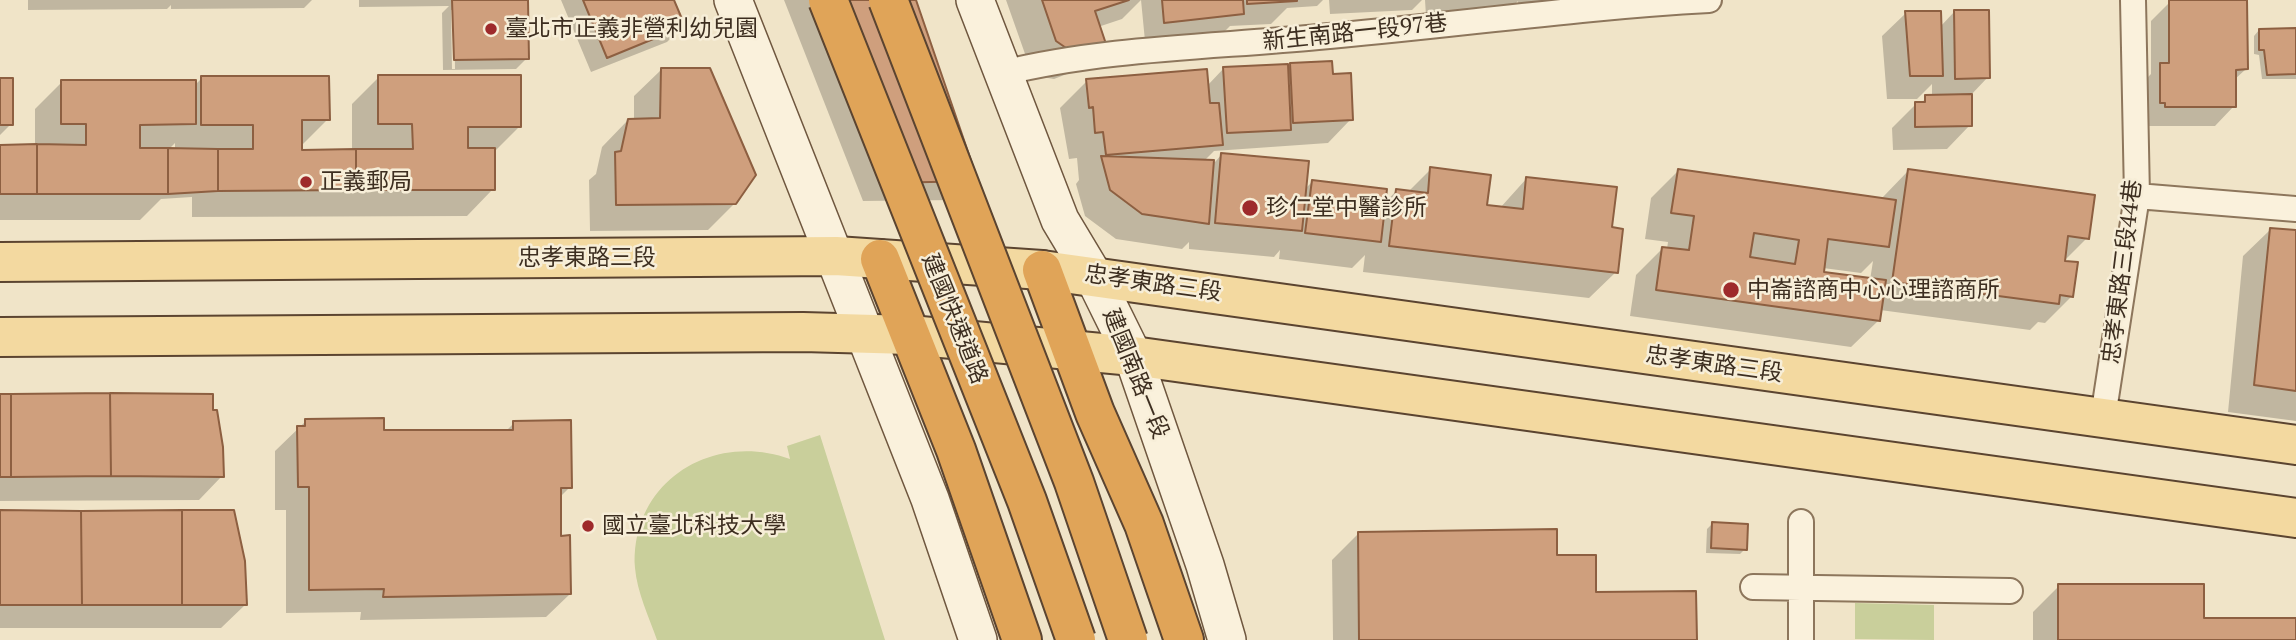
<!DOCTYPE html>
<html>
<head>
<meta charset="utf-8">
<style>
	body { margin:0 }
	canvas { display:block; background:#f0e4c8 }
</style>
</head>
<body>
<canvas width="2296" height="640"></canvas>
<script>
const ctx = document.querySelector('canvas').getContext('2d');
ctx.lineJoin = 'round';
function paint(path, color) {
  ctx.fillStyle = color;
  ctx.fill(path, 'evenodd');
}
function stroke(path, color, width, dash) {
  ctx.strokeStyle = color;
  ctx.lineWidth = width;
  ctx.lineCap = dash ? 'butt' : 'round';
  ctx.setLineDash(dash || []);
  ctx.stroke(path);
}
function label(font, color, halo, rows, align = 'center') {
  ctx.font = font + ' "PT Serif","Noto Sans TC",serif';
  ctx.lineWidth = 5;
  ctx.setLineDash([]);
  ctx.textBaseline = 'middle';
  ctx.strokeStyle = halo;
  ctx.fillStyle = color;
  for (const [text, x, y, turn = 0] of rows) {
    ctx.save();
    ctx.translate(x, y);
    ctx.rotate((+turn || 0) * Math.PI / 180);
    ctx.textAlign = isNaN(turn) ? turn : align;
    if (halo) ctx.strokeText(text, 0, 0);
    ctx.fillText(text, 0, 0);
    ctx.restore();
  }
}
const green = new Path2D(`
	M820 435 885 640H657C649 617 637 592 635 568 630 481 713 431 790 459L787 446Z
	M1855 603 1934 605V640L1855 639Z`);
const shadow = new Path2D(`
	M28 0H312L304 8 171 9V5L167 9 28 10Z
	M359 0H493L527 58 516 69 443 70 442 13 449 6 359 7ZM451 10H454L455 69H452Z
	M561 0H671L683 26 667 42 591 72Z
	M784 0H914L957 200 863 201Z
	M1006 0H1323L1317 6 1287 8 1271 24 1230 26 1223 33 1145 41 1141 0 1122 19 1098 27 1077 70 1054 79 1042 77 1030 68Z
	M1329 0H1422L1412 10 1330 14Z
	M1425 0H1618L1519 18 1518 1 1509 10 1426 16Z
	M2201 0 2246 69 2234 80V106L2215 126H2146L2141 84 2151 74V21L2170 2Z
	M1954 12 1988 77 1970 96V125L1947 149 1893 150 1892 128 1916 104 1932 97V84L1917 99H1887L1882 36 1906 13 1940 27Z
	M2259 30H2296V79H2262L2259 55 2254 54V36Z
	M1291 65 1331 75 1351 119 1328 143 1214 151 1204 161 1215 162 1222 154 1304 190 1312 182 1384 204 1396 191 1408 192 1431 169 1485 206 1500 208 1527 178 1610 229 1616 272 1589 298 1363 272 1365 255 1352 268 1279 259 1280 250 1274 257 1189 249V242L1182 249 1116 239 1085 216 1076 184 1079 180 1077 158 1069 159 1060 108 1087 81 1207 86 1224 68 1286 70Z
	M661 70 735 203 708 230 590 231 589 180 596 174 602 147 628 120H634V96Z
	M379 77 519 127 493 153V189L467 216 192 217V197L161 199 140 220H0V147L35 146V109L62 82 195 85 202 78 328 119 300 147V151H352V104ZM175 143V150H168Z
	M0 79 11 124 0 135Z
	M1678 171 1882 198 1908 171 2087 238 2063 262 2072 296 2045 323 2038 322 2030 330 1880 310 1878 321 1851 347 1630 316 1636 275 1663 248 1667 249 1668 242 1645 239 1651 198ZM1873 261 1870 280 1822 273 1823 268 1861 273Z
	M2270 230 2296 232V421L2228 412 2243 256Z
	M0 397 222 476 199 500 0 501Z
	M306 421 382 432H505L514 423 570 487 559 498V537L570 594 546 617 360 620 361 612 286 613V510H275V451Z
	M0 512 245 605 221 628H0Z
	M1712 524 1745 549 1740 554 1706 553 1707 529Z
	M1358 534 1555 557 1594 594 1695 640H1333L1332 560Z
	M2059 586 2202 620H2296V640H2033V612Z`);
const building = new Path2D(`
	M452 0H528L529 59 454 60Z
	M583 0H674L685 26 607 58Z
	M811 0H916L978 181 883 183Z
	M1042 0H1129L1095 11 1106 44 1069 50 1056 41Z
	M1162 0H1243L1244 14 1164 23Z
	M1247 0H1297V1L1247 4Z
	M2169 0H2247L2248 69 2236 70V107H2165V103H2160V63H2169Z
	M1954 10H1989L1990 78 1955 79Z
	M1905 11H1941L1943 76H1910Z
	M2296 28V74L2267 75 2264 50H2259V29Z
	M1332 61 1333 74 1351 73 1353 120 1293 123 1290 63Z
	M1288 64 1291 130 1227 133 1223 67Z
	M661 68H710L756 175 736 204 616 205 615 152 621 151 628 119 660 118Z
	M1207 69 1210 103H1219L1223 145 1106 155 1103 132 1095 133 1093 107 1089 108 1086 79Z
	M378 75H521V127H468V148H495V190H356V149H413L412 124H378Z
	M201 76H329L330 120H302V150L356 149V190L218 191V149H253V125H201Z
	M0 78H13V125H0Z
	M61 80H196V124L140 125V148H168V194H37V144L86 145V124H61Z
	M1972 94V126L1915 127V102H1925V95Z
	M37 144V194H0V145Z
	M168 148 218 149V191L168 194Z
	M1221 153 1309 161 1302 231 1215 223Z
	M1101 156 1214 160 1209 224 1142 214 1110 190Z
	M1430 167 1491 175 1487 205 1523 209 1526 177 1617 187 1612 227 1623 229 1618 273 1389 246 1396 189 1428 193Z
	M1678 169 1896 200 1889 247 1828 239 1824 272 1886 280 1880 321 1656 290 1662 247 1689 250 1694 216 1671 213ZM1754 233 1799 240 1795 264 1750 257Z
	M1908 169 2095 195 2089 239 2068 236 2065 261 2078 262 2073 297 2060 295 2059 304 1892 282Z
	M1312 180 1387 189 1381 242 1305 233Z
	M2270 228 2296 230V391L2254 385Z
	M110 393 213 394V410H217L223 447 224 477 111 476Z
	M110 393 111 476 11 477V394Z
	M0 394H11V477H0Z
	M384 418V430H513V421L571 420 572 488H561V536L570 535 571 594 383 597 384 589 309 590V487H298L297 426H305V419Z
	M0 510 81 511 82 605H0Z
	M182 510V605H82L81 511Z
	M182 510H234L245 561 247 605H182Z
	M1712 522 1748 524 1747 550 1711 548Z
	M1557 529V555H1596V592L1696 591 1697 640H1359L1358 532Z
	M2058 584H2204V618H2296V640H2058Z`);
const street = new Path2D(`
	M1003 73C1105 48 1213 47 1318 37 1449 26 1578 7 1709 0
	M2137 196 2296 209
	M2103 417 2137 196 2133 0
	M1753 587 2010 591
	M1801 640V522`);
const secondary = new Path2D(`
	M733 0 930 499 978 640
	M975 0 1060 220 1093 275 1133 356 1205 565 1227 640`);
const primary = new Path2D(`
	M0 262 836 256 1042 270 2296 445
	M0 337 803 332 910 335 1133 356 2296 518`);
const highway = new Path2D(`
	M880 259 956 450 1022 640
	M1042 270 1095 413 1144 524 1184 640`);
const highwayBridge = new Path2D(`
	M828 0 1027 501 1076 640
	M888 0 1074 482 1128 640`);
const markers = [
	[491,29,7,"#9e2a2b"],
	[306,182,7,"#9e2a2b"],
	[1250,208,9,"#9e2a2b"],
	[1731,290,9,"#9e2a2b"],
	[588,526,7,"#9e2a2b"]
];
const poiNames = [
	["臺北市正義非營利幼兒園",505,29],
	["正義郵局",320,182],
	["珍仁堂中醫診所",1266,208],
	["中崙諮商中心心理諮商所",1747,290],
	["國立臺北科技大學",602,526]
];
const streetNames = [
	["新生南路一段97巷",1355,33,-6],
	["忠孝東路三段",587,258],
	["忠孝東路三段44巷",2123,272,-83],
	["忠孝東路三段",1153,284,8],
	["建國快速道路",954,319,68],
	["忠孝東路三段",1714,365,8],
	["建國南路一段",1135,374,68]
];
paint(green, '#c9cf9b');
paint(shadow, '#0003');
paint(building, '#cf9f7d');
stroke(building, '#8d5f41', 2);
stroke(street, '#8d765c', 28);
stroke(secondary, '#6f573f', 40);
stroke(primary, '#5b4430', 42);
stroke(highway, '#5b4430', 42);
stroke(street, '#faf1dc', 24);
stroke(secondary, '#faf1dc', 37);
stroke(primary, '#f3d9a0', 38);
stroke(highway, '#e0a458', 38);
stroke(highwayBridge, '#5b4430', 42, []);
stroke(highwayBridge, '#e0a458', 38);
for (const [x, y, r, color] of markers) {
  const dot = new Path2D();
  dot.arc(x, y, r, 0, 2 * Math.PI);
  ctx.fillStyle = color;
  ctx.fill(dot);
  stroke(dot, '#f7eed8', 2.5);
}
label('23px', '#3d2e20', '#f7eed8', poiNames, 'left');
label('23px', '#3d2e20', '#f7eed8', streetNames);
</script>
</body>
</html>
